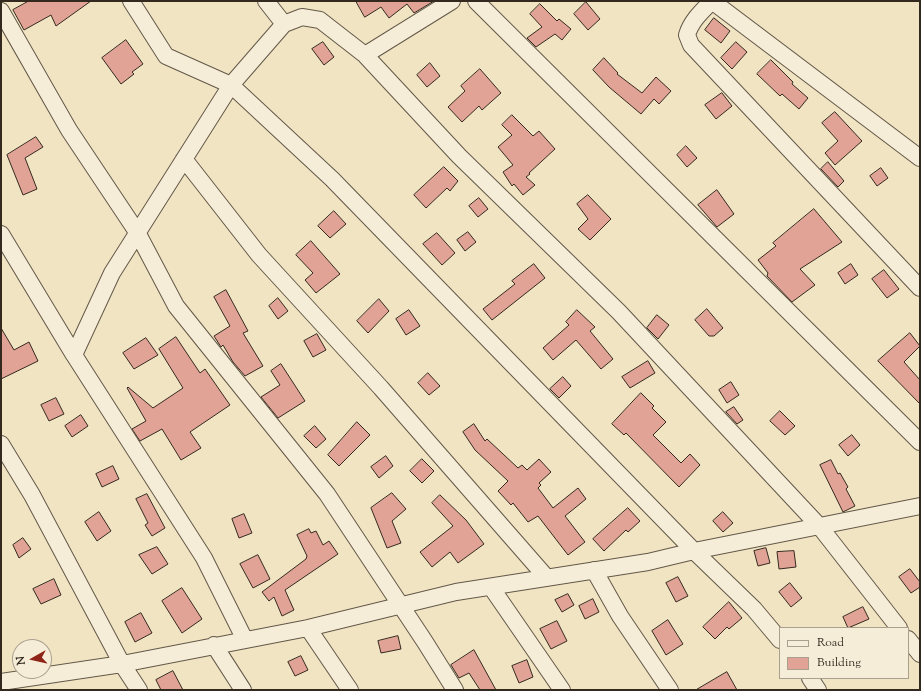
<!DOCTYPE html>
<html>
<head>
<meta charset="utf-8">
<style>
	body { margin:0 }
	#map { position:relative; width:921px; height:691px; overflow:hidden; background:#f1e4c3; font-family:"Sorts Mill Goudy",serif }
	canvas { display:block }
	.frame { position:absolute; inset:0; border:2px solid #34291f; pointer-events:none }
	.legend { position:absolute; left:779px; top:627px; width:130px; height:52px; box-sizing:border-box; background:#f6edd8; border:1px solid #a89f8e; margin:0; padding:5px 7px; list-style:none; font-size:12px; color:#34291f }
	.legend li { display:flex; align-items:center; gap:8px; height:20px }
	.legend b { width:20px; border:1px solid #a89f8e }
	.north { position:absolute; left:12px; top:639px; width:40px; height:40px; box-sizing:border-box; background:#f6edd8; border:1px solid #a89f8e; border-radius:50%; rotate:262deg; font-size:11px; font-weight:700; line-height:16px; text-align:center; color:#34291f }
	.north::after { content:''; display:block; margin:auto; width:14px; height:18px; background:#8f2418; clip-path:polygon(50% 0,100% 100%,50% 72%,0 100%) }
</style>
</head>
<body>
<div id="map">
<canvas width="921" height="691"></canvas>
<div class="frame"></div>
<ul class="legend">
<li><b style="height:5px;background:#f6edd8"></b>Road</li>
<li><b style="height:11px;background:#e1a395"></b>Building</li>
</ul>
<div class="north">N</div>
</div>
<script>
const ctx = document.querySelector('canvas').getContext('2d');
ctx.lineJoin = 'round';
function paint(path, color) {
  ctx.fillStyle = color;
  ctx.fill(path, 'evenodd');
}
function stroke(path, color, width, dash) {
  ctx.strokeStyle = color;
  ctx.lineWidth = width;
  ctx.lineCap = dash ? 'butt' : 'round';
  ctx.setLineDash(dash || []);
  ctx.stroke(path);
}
const building = new Path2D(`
	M29 1H91L56 26 51 15 24 30 13 10Z
	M356 1H434L414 13 407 4 389 18 381 7 365 17Z
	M586 2 600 19 588 30 574 14Z
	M540 4 557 21 559 19 571 29 562 40 555 34 536 47 527 38 542 27 530 14Z
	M714 18 730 31 721 43 705 30Z
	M126 40 143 64 132 72 134 74 121 84 102 58Z
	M323 42 334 57 324 65 312 49Z
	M736 42 747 52 732 69 721 58Z
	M604 58 618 73 617 74 642 93 656 77 671 91 659 104 654 99 641 114 609 87 593 70Z
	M771 60 793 82 792 84 808 98 799 109 782 94 780 96 757 74Z
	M430 63 440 76 427 87 417 75Z
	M480 69 501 93 482 110 479 106 462 122 448 107 465 91 461 86Z
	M722 93 732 106 716 119 705 105Z
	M835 112 862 141 835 165 825 153 838 141 822 123Z
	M512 115 533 136 539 131 555 149 529 173 530 174 526 177 535 185 523 195 514 184 512 186 503 172 513 165 498 147 512 135 502 125Z
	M36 137 43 147 25 158 37 189 23 195 7 155Z
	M686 146 697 158 687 167 677 155Z
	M828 162 844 181 838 187 821 169Z
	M444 167 458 181 450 191 447 188 426 208 414 195Z
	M881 168 888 178 877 186 870 176Z
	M717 190 734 214 717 227 698 205Z
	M588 195 611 219 590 240 578 229 588 219 577 204Z
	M479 198 488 209 478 217 469 206Z
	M814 209 842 242 800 269 815 285 792 302 767 276 768 273 758 260 776 246 773 243Z
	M334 211 346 224 330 238 318 226Z
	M468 232 476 242 465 251 457 240Z
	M437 233 455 253 442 265 423 244Z
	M311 241 340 274 316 293 305 280 313 273 296 255Z
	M534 264 545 278 492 320 483 309 515 284 512 281Z
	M851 264 858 275 845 284 838 273Z
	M884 270 899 289 887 298 872 279Z
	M226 290 248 331 243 333 263 366 245 376 233 362 223 345 221 347 214 336 230 326 214 297Z
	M278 298 288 311 278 319 269 306Z
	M379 299 389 311 368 333 357 321Z
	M707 309 723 328 714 336H709L695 320Z
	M409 310 420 326 406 335 396 319Z
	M577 310 595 327 590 331 613 359 601 369 576 340 553 360 543 348 569 325 566 322Z
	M657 315 669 325 658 339 647 328Z
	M1 328 14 350 29 342 38 361 1 379Z
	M910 333 920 346 904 362 920 380V404L878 361Z
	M317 334 326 350 313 357 304 341Z
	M176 337 200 373 205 369 230 405 190 432 201 448 181 460 162 429 140 441 132 429 146 421 127 388 128 387 153 408 183 388 159 349Z
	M146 338 158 355 134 369 123 353Z
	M648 361 655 373 630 388 622 377Z
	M281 364 305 401 278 418 261 397 280 385 271 371Z
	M428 373 440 386 429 395 418 383Z
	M563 377 571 386 559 398 550 389Z
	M731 382 739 395 727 403 719 390Z
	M641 393 654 406 652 408 666 422 653 435 681 463 690 454 700 465 679 487 626 433 624 435 612 424Z
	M56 398 64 414 49 421 41 405Z
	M734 407 743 420 737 424 726 412Z
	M780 411 795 426 785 435 770 421Z
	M81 415 88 426 72 437 65 426Z
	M357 422 370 435 339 466 328 455Z
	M474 424 485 441 487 439 518 468 522 465 527 470 539 459 551 472 539 483 541 485 538 488 553 508 578 488 586 499 565 516 585 542 568 555 538 516 528 522 513 503 511 505 498 491 508 481 475 450 463 432Z
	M315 426 326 439 316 448 304 436Z
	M852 435 860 445 848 456 839 445Z
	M386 456 393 466 379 478 371 467Z
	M422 459 434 471 422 483 410 471Z
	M831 460 838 474 840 473 848 487 846 489 855 506 843 512 820 465Z
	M113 466 119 479 102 487 96 474Z
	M392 493 406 509 392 521 401 543 387 548 371 508Z
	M147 494 165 528 152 536 145 525 148 523 136 499Z
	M440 495 466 520 484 544 458 563 450 552 432 567 420 552 453 526 432 503Z
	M628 508 640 521 628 532 626 530 604 551 593 539Z
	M99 512 111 531 97 541 85 522Z
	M723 512 733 523 723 532 713 521Z
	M244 514 252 533 239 538 232 519Z
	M309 529 311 533 316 531 323 545 329 541 338 554 285 590 294 610 282 616 274 597 269 601 262 592 306 559 307 556 297 535Z
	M23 538 31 549 19 558 13 545Z
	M157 547 168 564 152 574 139 555Z
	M766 548 770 563 758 566 754 551Z
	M794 551 796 567 779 569 777 552Z
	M258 555 270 579 253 588 240 564Z
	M910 569 920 582V587L911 593 899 577Z
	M678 577 688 596 676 602 666 583Z
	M54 579 61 595 41 604 33 589Z
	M790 583 802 598 791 607 779 592Z
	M182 588 202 619 182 633 162 601Z
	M568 594 574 605 562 612 555 600Z
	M593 599 599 612 585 619 579 606Z
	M729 602 742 618 729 629 727 627 715 639 703 627Z
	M863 607 869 619 848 628 843 617Z
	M141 613 152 633 135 642 125 622Z
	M668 620 683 644 666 655 652 631Z
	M557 621 567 641 551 649 540 629Z
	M398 636 401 649 381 653 378 641Z
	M474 650 496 690H480L469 673 459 678 451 665Z
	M301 656 308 670 295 676 288 662Z
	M527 660 533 677 519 683 512 666Z
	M173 671 183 690H161L156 680Z
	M727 672 737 690H696Z`);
const minor = new Path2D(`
	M131 1 166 56 231 85 332 179 694 551 754 609 780 640
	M266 1 284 24
	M476 1 920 442
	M712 1C702 11 691 21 687 35L691 45 920 288
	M712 1 920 158
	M1 11 69 130 137 232 176 306 327 494 425 642 455 690
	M365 55 452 1
	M184 159 259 255 381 388 547 578
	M1 234 74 355 204 558 245 640
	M74 355 112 273 231 85 284 24 302 17 320 20 365 55 459 156 619 312 820 527 899 628
	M1 444 32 495 122 664 139 690
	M594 570 620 616 670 690
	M491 587 562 690
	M308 628 350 690
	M908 639 920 654
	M214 645 243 690
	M810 678 818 690
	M1 682 122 664 308 628 456 592 648 562 694 551 920 506`);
paint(building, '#e1a395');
stroke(building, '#34291f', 1);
stroke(minor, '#635848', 18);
stroke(minor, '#f6edd8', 16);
</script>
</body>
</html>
